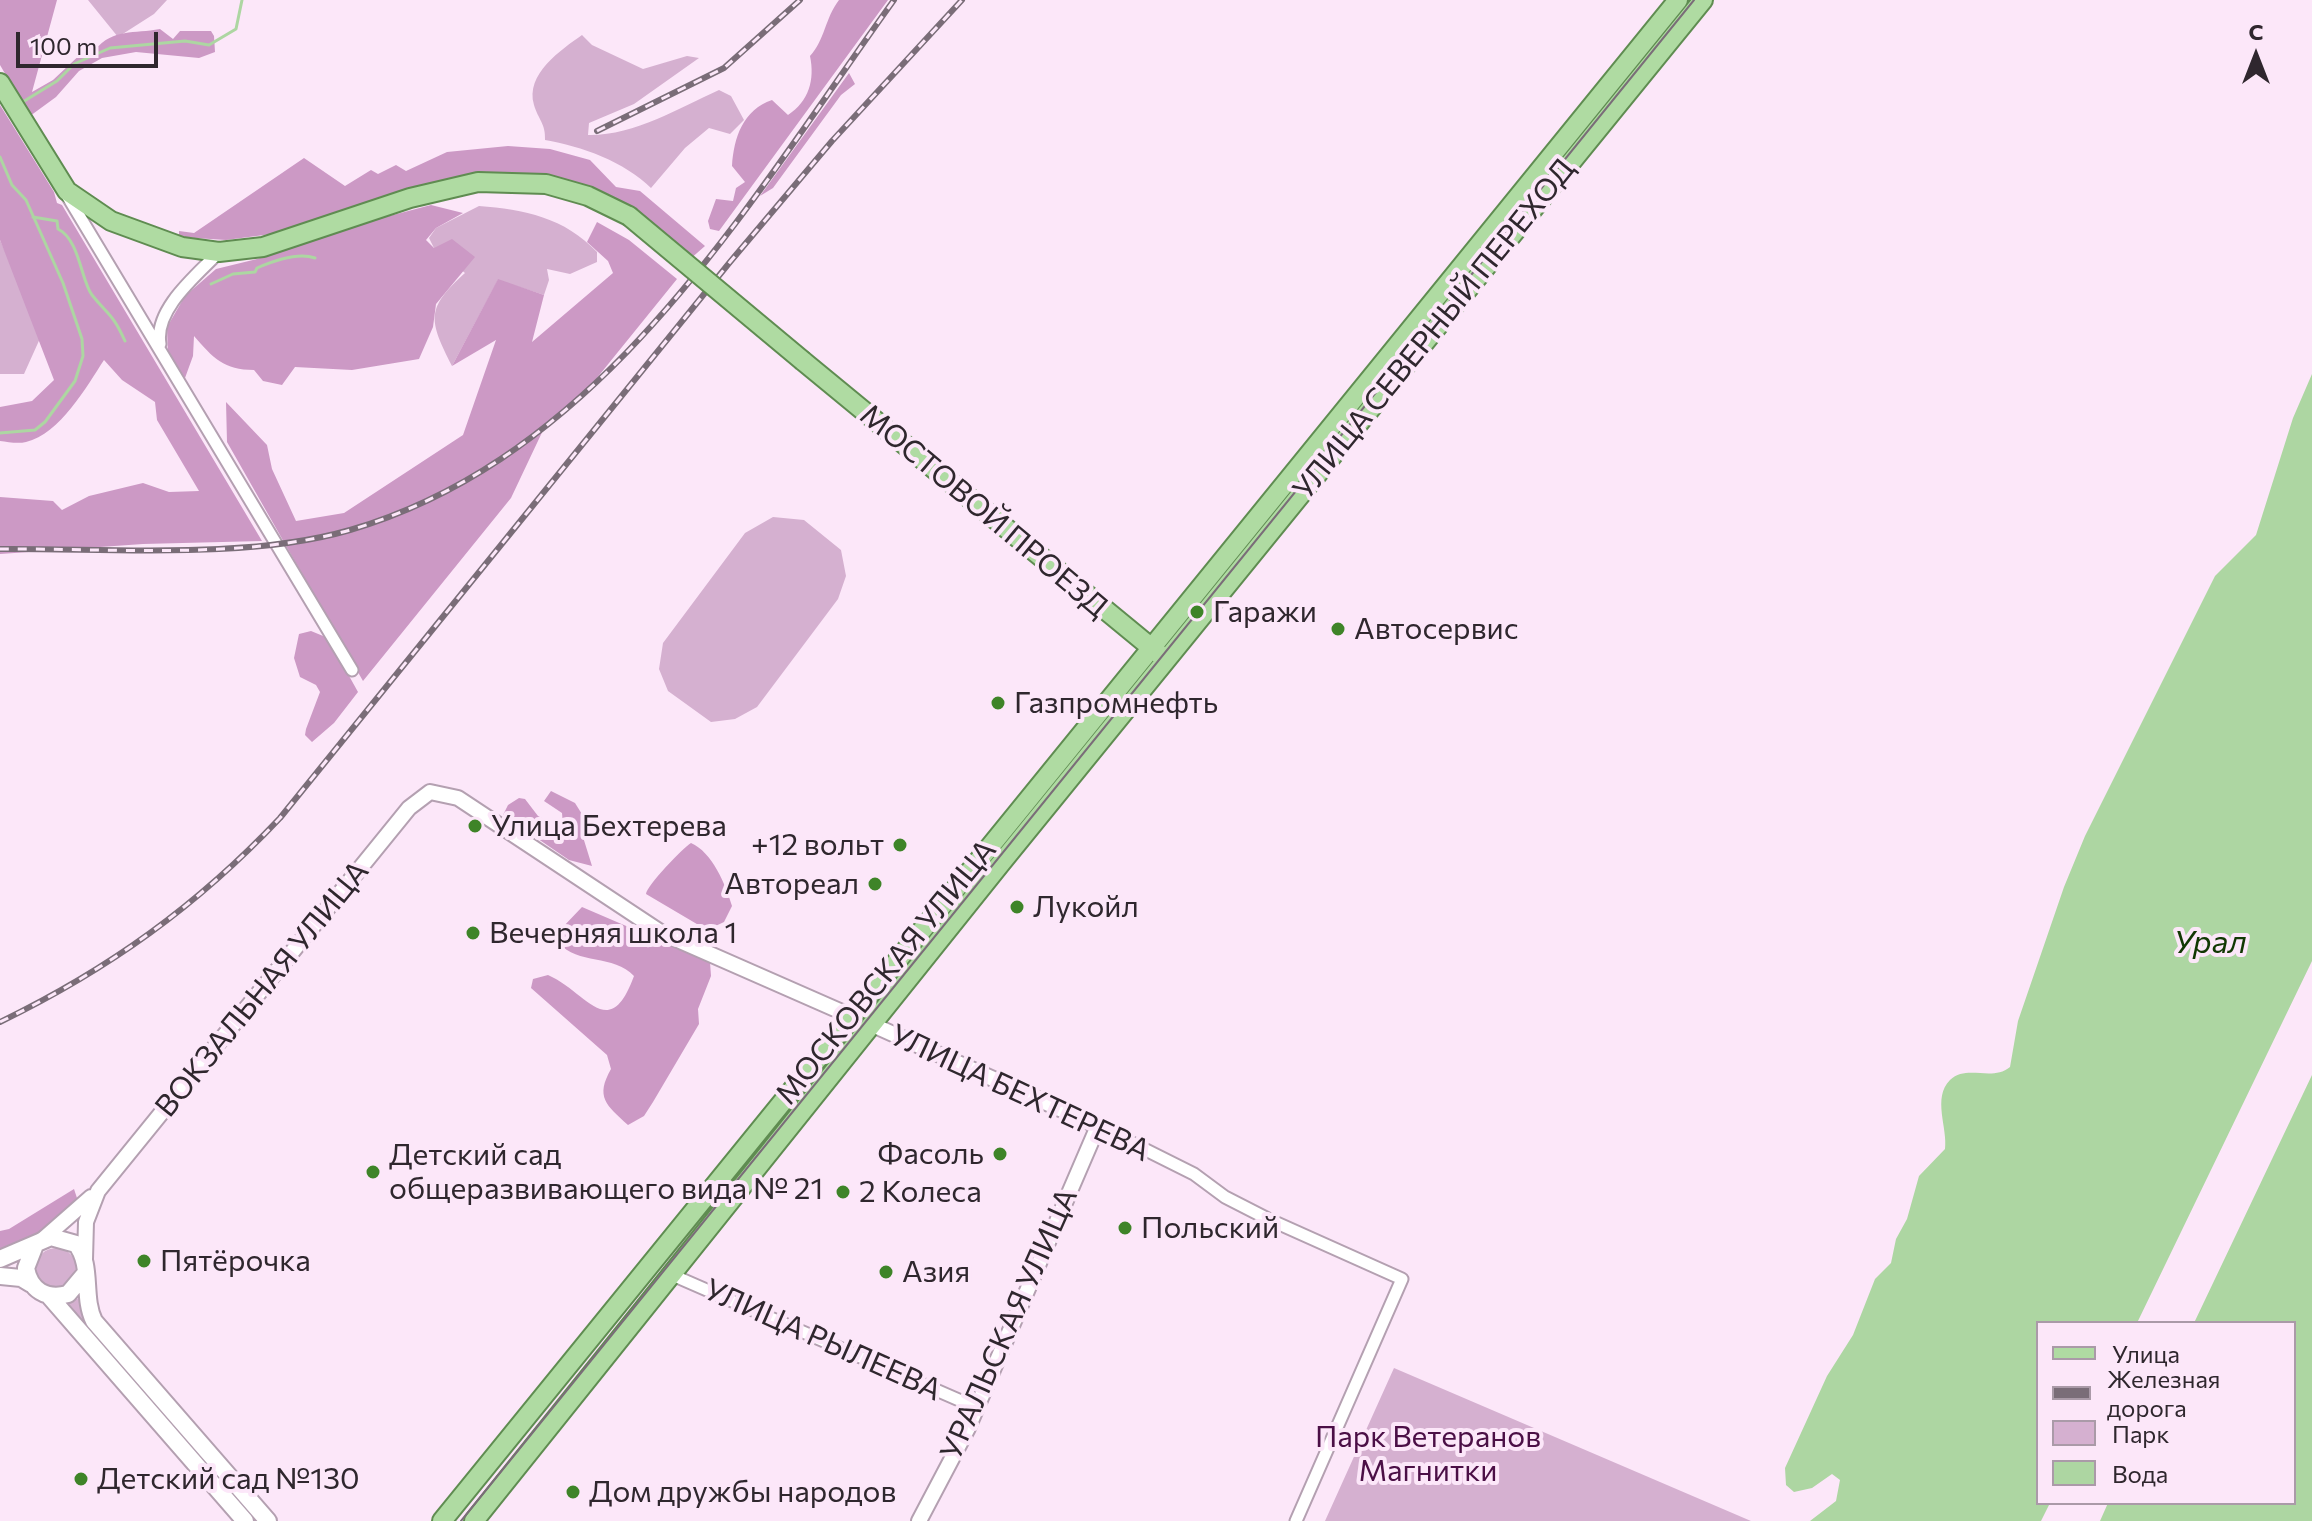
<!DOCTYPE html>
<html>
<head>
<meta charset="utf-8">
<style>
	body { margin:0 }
	#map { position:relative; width:2312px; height:1521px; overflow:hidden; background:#fce7f9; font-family:Commissioner,sans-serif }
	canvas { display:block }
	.legend { position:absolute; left:2036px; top:1321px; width:260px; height:184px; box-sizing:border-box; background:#fce7f9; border:2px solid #aa9aa8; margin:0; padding:10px 14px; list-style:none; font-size:24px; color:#2f272e }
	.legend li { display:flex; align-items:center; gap:16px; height:40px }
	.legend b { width:40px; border:2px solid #aa9aa8 }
	.north { position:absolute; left:2216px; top:16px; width:80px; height:80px; -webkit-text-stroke:6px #fce7f9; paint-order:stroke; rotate:0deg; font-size:22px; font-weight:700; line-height:32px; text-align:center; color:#2f272e }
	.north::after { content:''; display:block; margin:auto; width:28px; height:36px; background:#2f272e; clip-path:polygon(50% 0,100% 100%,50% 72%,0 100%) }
	.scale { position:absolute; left:16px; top:32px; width:142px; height:36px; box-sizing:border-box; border:4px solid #2f272e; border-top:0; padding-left:10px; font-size:24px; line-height:28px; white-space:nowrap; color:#2f272e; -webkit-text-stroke:6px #fce7f9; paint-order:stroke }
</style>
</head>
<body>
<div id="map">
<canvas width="2312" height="1521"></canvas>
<ul class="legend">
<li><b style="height:10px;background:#afdba2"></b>Улица</li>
<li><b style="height:10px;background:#7a6d78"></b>Железная дорога</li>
<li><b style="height:22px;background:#d5b0d0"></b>Парк</li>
<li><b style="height:22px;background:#add6a2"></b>Вода</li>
</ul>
<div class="north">С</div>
<div class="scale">100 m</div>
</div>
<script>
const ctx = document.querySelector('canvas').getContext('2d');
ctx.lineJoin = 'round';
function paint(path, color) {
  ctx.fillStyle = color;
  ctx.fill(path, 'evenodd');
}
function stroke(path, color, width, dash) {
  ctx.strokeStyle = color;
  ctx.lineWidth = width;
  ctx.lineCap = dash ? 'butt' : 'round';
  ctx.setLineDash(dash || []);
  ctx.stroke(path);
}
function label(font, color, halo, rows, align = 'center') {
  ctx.font = font + ' Commissioner,sans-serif';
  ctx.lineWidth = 8;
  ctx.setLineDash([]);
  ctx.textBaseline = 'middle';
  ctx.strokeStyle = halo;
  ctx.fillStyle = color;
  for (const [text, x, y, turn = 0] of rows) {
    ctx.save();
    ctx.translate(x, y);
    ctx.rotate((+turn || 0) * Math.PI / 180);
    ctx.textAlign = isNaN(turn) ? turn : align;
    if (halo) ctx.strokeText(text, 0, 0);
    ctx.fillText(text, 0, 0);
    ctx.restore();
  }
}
const green = new Path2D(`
	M88 0H167L154 14 118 37Z
	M582 35 592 45 643 69 687 56 699 58 634 104 589 123 588 135C633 136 679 108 719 90L731 96 744 120 730 134 709 128 685 148 651 188C625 162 581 146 545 140 546 124 538 119 534 105 525 74 561 50 582 35Z
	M479 206C524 209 565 218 597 252V262L570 274 547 269 549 280 544 295 498 280 452 366C429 320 425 309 465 273L434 248 429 238 436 228Z
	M0 240 42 334 24 374H0Z
	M773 517 804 520 841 550 846 576 838 599 757 707 735 719 711 722 668 691 659 669 663 643 745 533Z
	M36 1268a20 20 0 1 1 40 0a20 20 0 1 1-40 0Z
	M81 1297 255 1512 248 1519 60 1306Z
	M1394 1368 1751 1521H1325Z`);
const forest = new Path2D(`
	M0 0H57L32 92 53 80 85 50H95C113 28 134 34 160 29L173 39 180 31H211L214 36 215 52 199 58 136 52 102 58 79 71 56 97 30 116 0 65Z
	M839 0H888L719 231 710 229 708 221 716 199 733 201 736 188 745 182 732 166C734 137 743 110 772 100L788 115C809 101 815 80 810 56 825 40 825 18 839 0Z
	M849 73 855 84 841 95 773 188 760 196Z
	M0 105 54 192 57 203 62 205 262 541 143 544 0 554V497L53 501 62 510 89 496 143 483 169 492 199 491 157 420 155 402 122 380 104 360C87 386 60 434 26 442 18 444 8 442 0 441V407L32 401 54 380 0 240Z
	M508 146 550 149 590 160 616 187 640 191 705 246 689 260 635 216 533 175 509 173 427 184 279 233 226 240 179 237V231L194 233 304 158 345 186 371 170 378 174 396 165 406 171 447 152Z
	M431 205 463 213 436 228 426 240 434 248 452 239 475 257 436 304 433 327 419 359 352 370 295 367 282 385 263 381 254 370C224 370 213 358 194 336L193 356 185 378 168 360 167 327 185 296 216 269 257 259 340 229Z
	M597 222 629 240 677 279 588 389 546 424 511 498 363 681 227 442 226 402 267 445 272 469 296 521 344 513 463 435 496 340 452 366 498 279 544 295 532 342 613 273 608 261 587 242Z
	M311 631 328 638 358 692 334 723 312 742 305 735 306 729 320 692 316 685 300 677 294 658 299 634Z
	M551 791 575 803 585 819 583 837 592 866 569 860 503 815 508 805 519 798 525 799 538 816 560 828 563 825 562 813 544 801Z
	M691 843C712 852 726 885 732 906L724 922 707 930 646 894C647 885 683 848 691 843Z
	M582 907 710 962 711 976 698 1009 699 1024 653 1102 644 1116 628 1125C606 1105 595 1097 611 1069L607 1055 531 988 533 979 548 975C587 992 609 1044 634 976 614 954 577 965 559 943L561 929Z
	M74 1189 78 1201 43 1234 0 1254V1231L9 1229Z`);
const water = new Path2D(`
	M2312 374V961L2137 1323H2038V1503H2050L2041 1521H1810L1836 1501 1840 1480 1832 1474 1812 1488 1794 1492 1786 1485 1785 1468 1827 1376 1853 1335 1875 1279 1891 1263 1896 1239 1907 1219 1919 1176 1945 1149C1948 1128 1932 1098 1950 1080 1967 1064 1992 1082 2010 1067L2018 1021 2064 887 2085 836 2215 576 2256 535 2293 418Z
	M2312 1075V1521H2100L2108 1503H2294V1323H2194Z`);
const stream = new Path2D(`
	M21 103 57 81 74 64 110 48 185 41 209 45 236 29 242 0
	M0 157 12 185 26 200 63 283 82 339 83 356 75 381 45 422 35 430 0 433
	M33 217 57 221 58 229C80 240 81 281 92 295 108 315 113 314 125 341
	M211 284 233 274 255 272 257 268C273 261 298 252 315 258`);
const minor = new Path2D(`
	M68 197 352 670
	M160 344C154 309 197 275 219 252
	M1098 1126 1194 1174 1225 1197 1268 1219 1402 1279 1296 1521
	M670 1274 975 1407`);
const tertiary = new Path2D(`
	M873 1025 1098 1126 968 1428 919 1521
	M42 1240 91 1197
	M85 1259 86 1222 98 1191 409 808 430 792 458 798 662 933 851 1016`);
const secondary = new Path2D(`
	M35 1245 26 1268C30 1290 46 1300 68 1294L84 1275
	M0 1259 51 1237 76 1244C93 1265 82 1297 94 1321L268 1521
	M0 1276 21 1278 31 1284
	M50 1297 245 1521`);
const primary = new Path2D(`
	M0 83 67 191 111 221 182 247 219 252 263 247 410 198 478 182 546 184 588 196 629 216
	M803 361 1159 654
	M442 1521 1678 0
	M474 1521 1001 863 1703 0`);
const tram = new Path2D(`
	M461 1521 1694 0`);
const rail = new Path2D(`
	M597 131 724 68 800 0
	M0 549C109 548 246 560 350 530 605 455 748 203 894 0
	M0 1022C109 969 197 906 280 818L730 262 832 141 962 0`);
const primaryBridge = new Path2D(`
	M629 216 803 361`);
const markers = [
	[1197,612,8,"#3e8428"],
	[1338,629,8,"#3e8428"],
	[998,703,8,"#3e8428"],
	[475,826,8,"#3e8428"],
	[900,845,8,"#3e8428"],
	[875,884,8,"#3e8428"],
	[1017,907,8,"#3e8428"],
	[473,933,8,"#3e8428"],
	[1000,1154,8,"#3e8428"],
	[373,1172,8,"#3e8428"],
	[843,1192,8,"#3e8428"],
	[1125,1228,8,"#3e8428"],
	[144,1261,8,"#3e8428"],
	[886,1272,8,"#3e8428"],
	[81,1479,8,"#3e8428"],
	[573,1492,8,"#3e8428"]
];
const streetNames = [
	["УЛИЦА СЕВЕРНЫЙ ПЕРЕХОД",1434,329,-51],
	["МОСТОВОЙ ПРОЕЗД",984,511,40],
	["МОСКОВСКАЯ УЛИЦА",886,972,-51],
	["ВОКЗАЛЬНАЯ УЛИЦА",262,989,-51],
	["УЛИЦА БЕХТЕРЕВА",1020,1093,25],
	["УРАЛЬСКАЯ УЛИЦА",1009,1324,-66],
	["УЛИЦА РЫЛЕЕВА",823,1340,24]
];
const poiNames = [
	["Гаражи",1213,612],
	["Автосервис",1354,629],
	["Газпромнефть",1014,703],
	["Улица Бехтерева",491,826],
	["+12 вольт",884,845,"right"],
	["Автореал",859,884,"right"],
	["Лукойл",1033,907],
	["Вечерняя школа 1",489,933],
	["Фасоль",984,1154,"right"],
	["Детский сад",389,1155],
	["общеразвивающего вида № 21",389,1189],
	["2 Колеса",859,1192],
	["Польский",1141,1228],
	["Пятёрочка",160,1261],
	["Азия",902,1272],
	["Детский сад №130",97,1479],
	["Дом дружбы народов",589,1492]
];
const parkNames = [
	["Парк Ветеранов",1428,1437],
	["Магнитки",1428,1471]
];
const waterNames = [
	["Урал",2210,942]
];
paint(green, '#d5b0d0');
paint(forest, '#cc99c5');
paint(water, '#add6a2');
stroke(stream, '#add6a2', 3);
stroke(minor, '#b4a0b1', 15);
stroke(tertiary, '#b4a0b1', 18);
stroke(secondary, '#b4a0b1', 20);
stroke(primary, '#5f8c51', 22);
stroke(minor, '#fff', 11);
stroke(tertiary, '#fff', 14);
stroke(secondary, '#fff', 16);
stroke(primary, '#afdba2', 18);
stroke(tram, '#7a6d78', 2);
stroke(rail, '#7a6d78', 6);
stroke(rail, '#fce7f9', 3, [9]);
stroke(primaryBridge, '#5f8c51', 22, []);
stroke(primaryBridge, '#afdba2', 18);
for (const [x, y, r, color] of markers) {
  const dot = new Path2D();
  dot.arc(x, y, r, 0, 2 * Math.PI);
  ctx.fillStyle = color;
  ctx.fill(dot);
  stroke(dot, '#fce7f9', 3);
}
label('30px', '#2f272e', '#fce7f9', streetNames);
label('30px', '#2f272e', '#fce7f9', poiNames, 'left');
label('30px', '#4b0f46', '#fce7f9', parkNames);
label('italic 32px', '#113803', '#fce7f9', waterNames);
</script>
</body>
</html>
